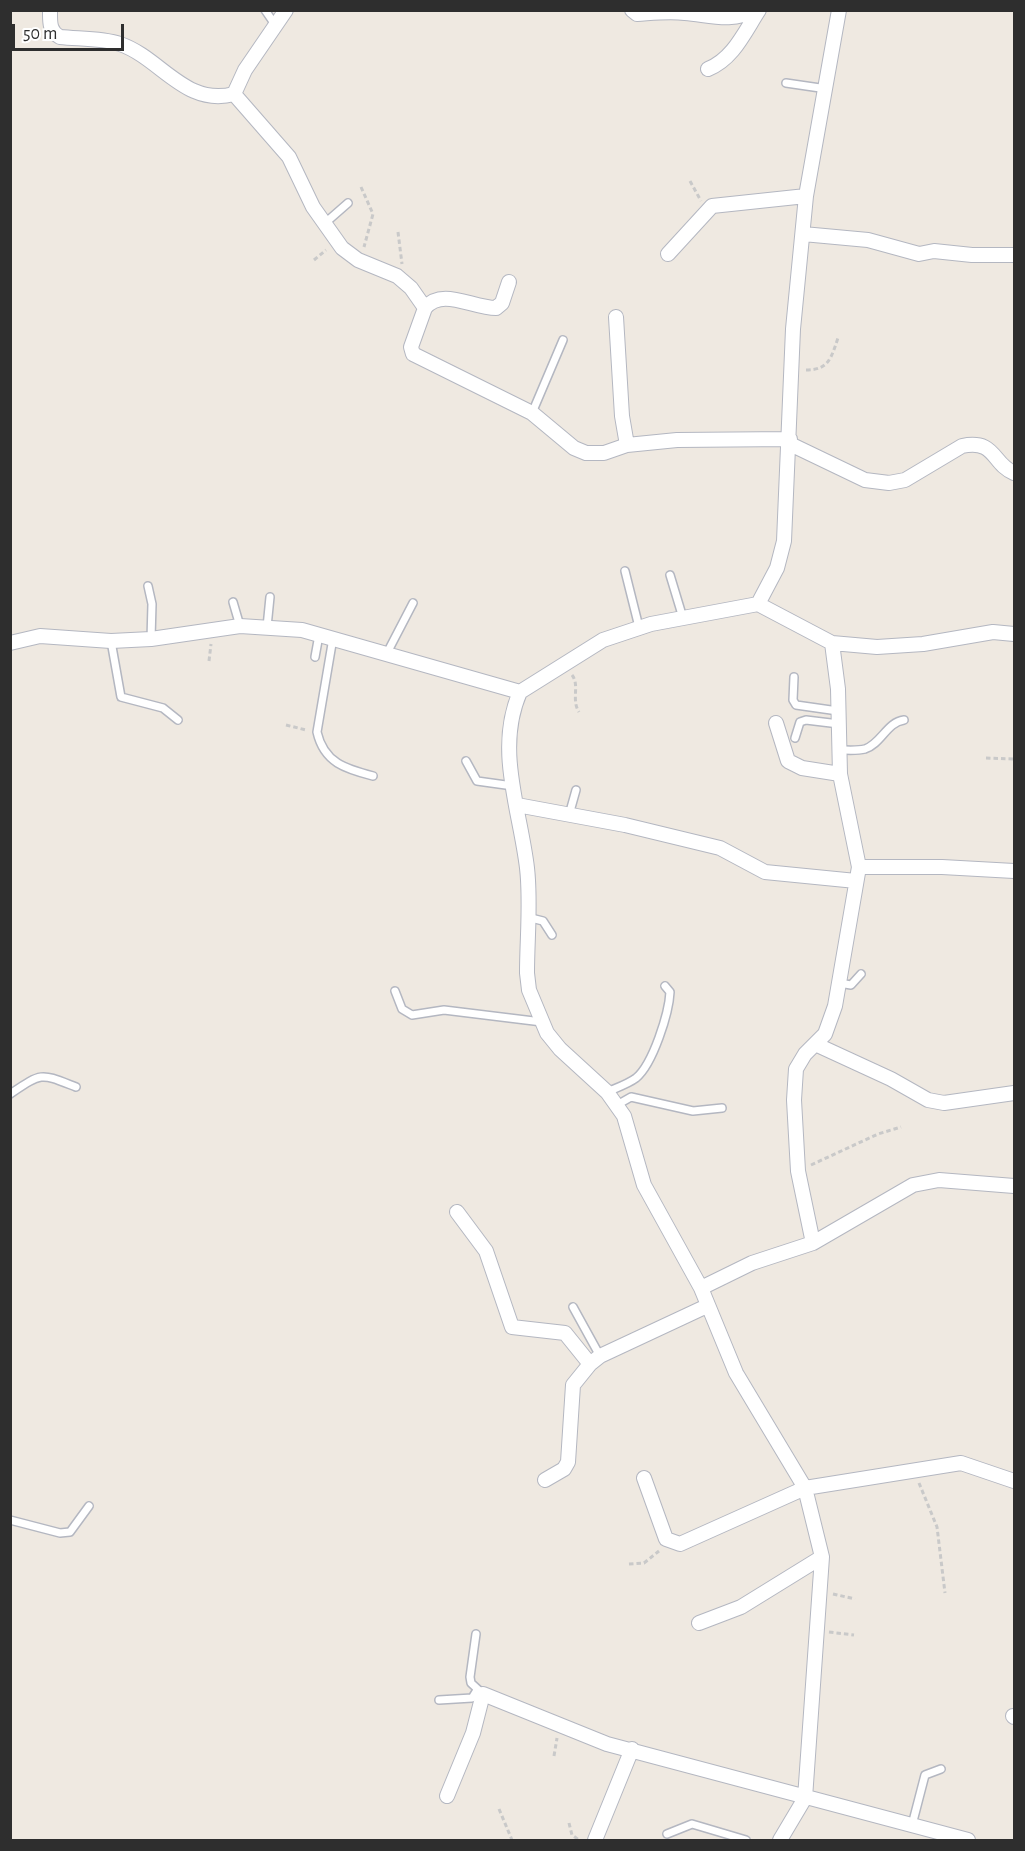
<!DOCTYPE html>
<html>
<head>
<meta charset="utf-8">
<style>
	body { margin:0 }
	#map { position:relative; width:1025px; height:1851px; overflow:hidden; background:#efe9e1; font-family:"Alegreya Sans",sans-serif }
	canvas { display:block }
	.frame { position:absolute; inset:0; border:12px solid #2e2e2e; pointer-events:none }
	.scale { position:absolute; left:12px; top:24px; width:112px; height:27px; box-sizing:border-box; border:3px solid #2e2e2e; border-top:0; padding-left:8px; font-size:18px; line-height:21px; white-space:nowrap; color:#2e2e2e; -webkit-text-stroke:4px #fff; paint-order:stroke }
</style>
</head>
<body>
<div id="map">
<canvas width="1025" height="1851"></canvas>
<div class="frame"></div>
<div class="scale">50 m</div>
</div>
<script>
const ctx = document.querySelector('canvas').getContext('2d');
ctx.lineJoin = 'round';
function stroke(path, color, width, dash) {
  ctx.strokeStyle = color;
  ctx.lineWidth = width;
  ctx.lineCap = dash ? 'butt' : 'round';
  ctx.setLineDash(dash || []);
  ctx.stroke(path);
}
const path = new Path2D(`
	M690 181 701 201
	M361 187 373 214 364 247
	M398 232 402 264
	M314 260 326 250
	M806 370C829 370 831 358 838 338
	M209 661 211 644
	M572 675C580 685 571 700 579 712
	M286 725 306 730
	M986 758 1014 759
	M811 1165 878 1134 901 1127
	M919 1483 937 1527 945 1593
	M629 1564 644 1563 659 1551
	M833 1594 855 1599
	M829 1632 854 1635
	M554 1756 557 1738
	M499 1809 512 1840
	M569 1823 572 1835 579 1840`);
const service = new Path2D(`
	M265 10 276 26
	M786 83 827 89
	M324 224 348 203
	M532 413 563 340
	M625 571 639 627
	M670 575 683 618
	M148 586 152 604 151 639
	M233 602 240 626
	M267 627 270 597
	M333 638 317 732C324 763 346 769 373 776
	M111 641 121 697 163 708 178 720
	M387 653 413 603
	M315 657 319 635
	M794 677 793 700 796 705 838 711
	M795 738 800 722 806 720 839 724
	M839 750C847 750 857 751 865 749 881 744 887 722 904 720
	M466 761 477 781 513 786
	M569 815 576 790
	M527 917 543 921 552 935
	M839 983 851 985 861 974
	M395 991 402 1009 412 1015 444 1010 542 1022
	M607 1092C616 1088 628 1084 636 1078 653 1064 669 1013 670 992L665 986
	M10 1094C43 1072 40 1073 76 1087
	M617 1105 631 1097 693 1111 722 1108
	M573 1307 600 1356
	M10 1520 60 1533 70 1532 89 1506
	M476 1634 470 1677 471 1683 483 1694
	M439 1700 472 1698 477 1690
	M912 1825 925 1775 941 1769
	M667 1834 692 1824 746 1840`);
const minor = new Path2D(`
	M50 10C50 22 49 31 60 37 79 39 102 38 120 44 161 58 185 107 234 94
	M286 10 245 70 234 94 289 157 313 207 342 248 358 260 397 276 411 288 425 308 411 347 413 354 532 413 574 448 586 453H604L627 445 677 440 790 439
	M632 10 637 14C653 13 669 11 685 13 710 15 732 23 755 10
	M708 69C733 59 744 33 759 10
	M803 234 868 240 919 254 934 251 972 255H1014
	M668 254 712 206 806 196
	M425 308C442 287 472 308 496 308L502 303 509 282
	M616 317 622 416 627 445
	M790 444 865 480 889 483 905 480 962 446C996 439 992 464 1014 473
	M758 604 777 568 784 541 793 329 806 196 839 10
	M10 643 40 636 111 641 151 639 240 626 302 630 520 692
	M776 723 788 761 802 768 840 774
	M517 805 625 825 720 848 765 872 856 881
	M859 867H942L1014 871
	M815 1044 891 1079 928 1100 944 1103 1014 1093
	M457 1212 486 1251 512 1327 565 1333 590 1364
	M813 1243 798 1171 794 1100 796 1069 805 1054 825 1034 835 1006 859 867 840 774 838 689 832 643
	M701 1288 752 1263 813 1243 913 1185 939 1180 1014 1186
	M644 1478 666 1539 680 1544 805 1488 961 1463 1014 1481
	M545 1480 564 1469 568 1462 573 1385 590 1364 600 1356 707 1306
	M699 1623 741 1607 822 1557
	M1013 1716 1014 1717
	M447 1796 473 1733 483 1694 607 1744 968 1840
	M595 1840 632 1749
	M780 1840 805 1798 822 1557 805 1488 736 1373 701 1288 644 1185 624 1116 607 1092 560 1049 547 1033 529 990 527 973C527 939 531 902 527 868 520 809 495 749 520 692L603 640 651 624 758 604 832 643 877 647 923 644 993 632 1014 634`);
stroke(service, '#b4b7c1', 10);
stroke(minor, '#b4b7c1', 16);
stroke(path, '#c9c9c9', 3, [4.5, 3]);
stroke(service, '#fff', 7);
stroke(minor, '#fff', 14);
</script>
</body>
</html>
